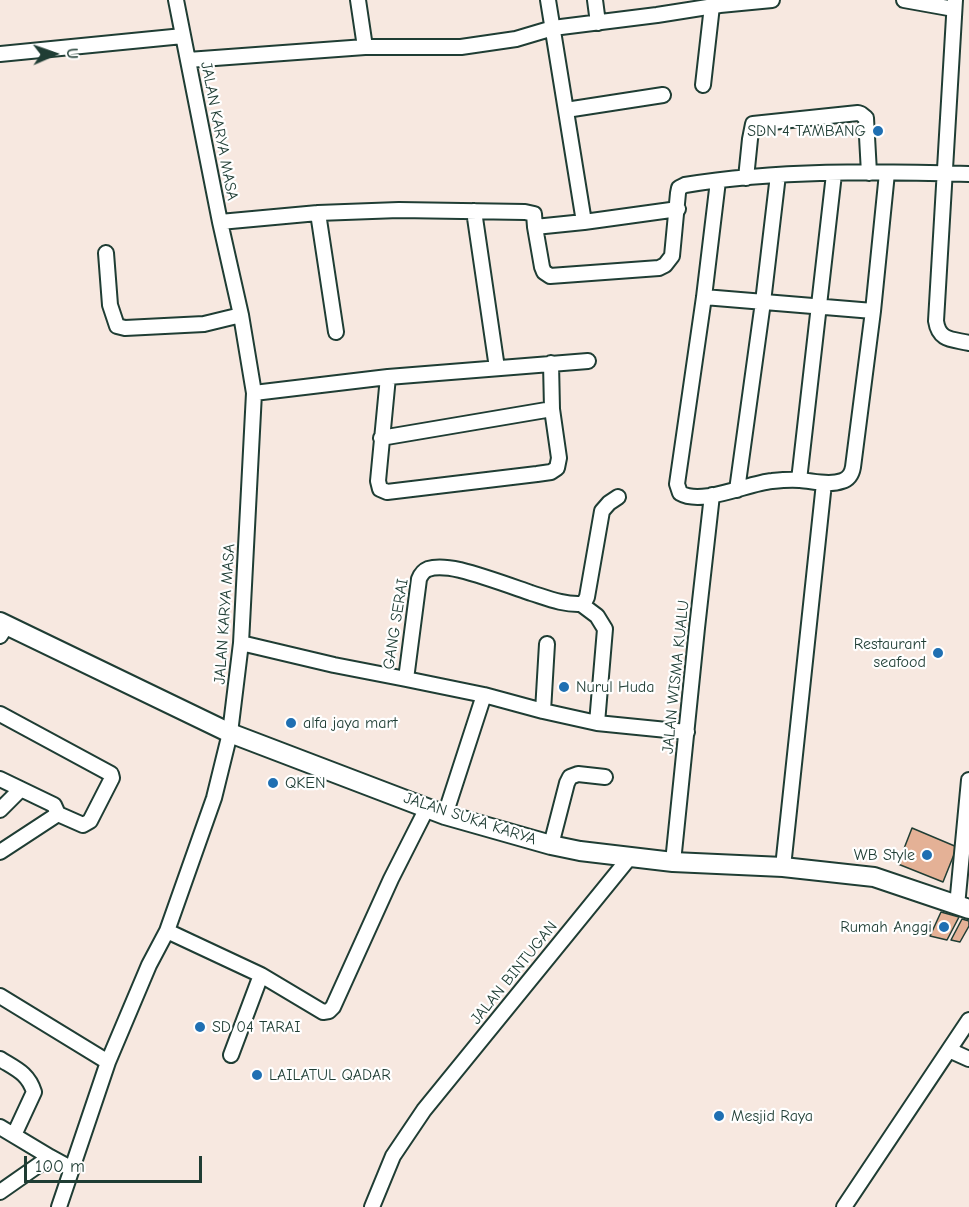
<!DOCTYPE html>
<html>
<head>
<meta charset="utf-8">
<style>
	body { margin:0 }
	#map { position:relative; width:969px; height:1207px; overflow:hidden; background:#f7e8e0; font-family:"Comic Neue",sans-serif }
	canvas { display:block }
	.north { position:absolute; left:24px; top:24px; width:60px; height:60px; -webkit-text-stroke:4px #fff; paint-order:stroke; rotate:88deg; font-size:16px; font-weight:700; line-height:24px; text-align:center; color:#1f3d34 }
	.north::after { content:''; display:block; margin:auto; width:21px; height:27px; background:#1f3d34; clip-path:polygon(50% 0,100% 100%,50% 72%,0 100%) }
	.scale { position:absolute; left:24px; top:1156px; width:178px; height:27px; box-sizing:border-box; border:3px solid #1f3d34; border-top:0; padding-left:8px; font-size:18px; line-height:21px; white-space:nowrap; color:#1f3d34; -webkit-text-stroke:4px #fff; paint-order:stroke }
</style>
</head>
<body>
<div id="map">
<canvas width="969" height="1207"></canvas>
<div class="north">U</div>
<div class="scale">100 m</div>
</div>
<script>
const ctx = document.querySelector('canvas').getContext('2d');
ctx.lineJoin = 'round';
function paint(path, color) {
  ctx.fillStyle = color;
  ctx.fill(path, 'evenodd');
}
function stroke(path, color, width, dash) {
  ctx.strokeStyle = color;
  ctx.lineWidth = width;
  ctx.lineCap = dash ? 'butt' : 'round';
  ctx.setLineDash(dash || []);
  ctx.stroke(path);
}
function label(font, color, halo, rows, align = 'center') {
  ctx.font = font + ' "Comic Neue",sans-serif';
  ctx.lineWidth = 4.5;
  ctx.setLineDash([]);
  ctx.textBaseline = 'middle';
  ctx.strokeStyle = halo;
  ctx.fillStyle = color;
  for (const [text, x, y, turn = 0] of rows) {
    ctx.save();
    ctx.translate(x, y);
    ctx.rotate((+turn || 0) * Math.PI / 180);
    ctx.textAlign = isNaN(turn) ? turn : align;
    if (halo) ctx.strokeText(text, 0, 0);
    ctx.fillText(text, 0, 0);
    ctx.restore();
  }
}
const building = new Path2D(`
	M912 828 957 847 943 882 898 864Z
	M941 912 959 917 947 940 930 936Z
	M962 919 969 921V926L960 942 951 940Z`);
const street = new Path2D(`
	M358 0 365 47
	M548 0 584 222
	M595 0 598 23
	M904 0 954 9
	M955 0 936 321C939 341 952 339 969 343
	M0 54 183 36
	M188 60 365 47H461L516 39 553 28 657 15 720 5 772 0
	M703 85 712 6
	M566 110 663 95
	M746 178 750 139 753 124 858 113 861 114 866 118 869 173
	M718 181 704 297 677 484 680 493C702 506 748 483 772 481 781 480 791 479 800 480 813 481 829 486 842 481 849 479 852 473 853 467L873 311 887 173
	M474 211 497 368
	M318 213 336 332
	M220 222 318 213 399 210 525 212 534 214 535 227 584 222 678 209
	M535 227 542 267 544 272 550 276 659 268 665 265 672 256 678 193 679 188 685 185C776 170 876 171 969 174
	M106 253 110 305 117 326 125 328 204 324 241 315
	M704 297 873 311
	M388 377 378 481 380 489 387 492 537 474 551 472 557 468 559 458 552 409 551 363
	M254 393 388 377 588 361
	M381 438 552 409
	M799 480 834 174
	M737 490 763 302 778 175
	M581 604 597 616 605 629 597 723
	M581 604 585 601 587 597 602 511 609 503 618 497
	M0 636 7 625
	M241 643 334 665 406 679 419 579C421 574 423 571 428 569 437 566 451 568 460 570 484 576 508 585 531 593 547 598 564 605 581 604
	M406 679 484 695 543 711 597 723 687 732
	M543 711 547 644
	M0 714 111 774 112 778 90 821 83 825 58 814
	M0 779 54 805 58 814 0 852
	M0 810 20 790
	M445 815 484 695
	M551 845 567 783 570 777 578 774 605 777
	M673 862 697 628 712 495
	M783 867 824 483
	M957 906 969 780
	M167 931 261 975 323 1012 329 1011 333 1007 391 879 427 808
	M0 996 108 1062
	M949 1050 969 1059
	M231 1055 261 975
	M0 1059C16 1069 28 1073 34 1092L14 1135
	M0 1127 50 1157 72 1169
	M0 1192 50 1157
	M59 1207 108 1062 149 965 167 931 214 798 230 733 241 643 254 393 241 315 220 222 176 0
	M372 1207 393 1156 424 1110 630 857
	M844 1207 969 1020`);
const secondary = new Path2D(`
	M0 622 230 733 445 815 551 845 580 851 673 862 783 867 874 877 969 909`);
const markers = [
	[878,131,6,"#1f6fb2"],
	[938,653,6,"#1f6fb2"],
	[564,687,6,"#1f6fb2"],
	[291,723,6,"#1f6fb2"],
	[273,783,6,"#1f6fb2"],
	[927,855,6,"#1f6fb2"],
	[944,927,6,"#1f6fb2"],
	[200,1027,6,"#1f6fb2"],
	[257,1075,6,"#1f6fb2"],
	[719,1116,6,"#1f6fb2"]
];
const streetNames = [
	["JALAN KARYA MASA",219,131,79],
	["JALAN KARYA MASA",225,614,-86],
	["GANG SERAI",396,624,-81],
	["JALAN WISMA KUALU",676,677,-84],
	["JALAN SUKA KARYA",470,819,18],
	["JALAN BINTUGAN",514,973,-51]
];
const poiNames = [
	["SDN 4 TAMBANG",866,131,"right"],
	["Restaurant",926,644,"right"],
	["seafood",926,662,"right"],
	["Nurul Huda",576,687],
	["alfa jaya mart",303,723],
	["QKEN",285,783],
	["WB Style",915,855,"right"],
	["Rumah Anggi",932,927,"right"],
	["SD 04 TARAI",212,1027],
	["LAILATUL QADAR",269,1075],
	["Mesjid Raya",731,1116]
];
paint(building, '#e4b196');
stroke(building, '#1f3d34', 1.5);
stroke(street, '#1f3d34', 18);
stroke(secondary, '#1f3d34', 22);
stroke(street, '#fff', 14);
stroke(secondary, '#fff', 18);
for (const [x, y, r, color] of markers) {
  const dot = new Path2D();
  dot.arc(x, y, r, 0, 2 * Math.PI);
  ctx.fillStyle = color;
  ctx.fill(dot);
  stroke(dot, '#fff', 2);
}
label('16px', '#1f3d34', '#fff', streetNames);
label('16px', '#1f3d34', '#fff', poiNames, 'left');
</script>
</body>
</html>
